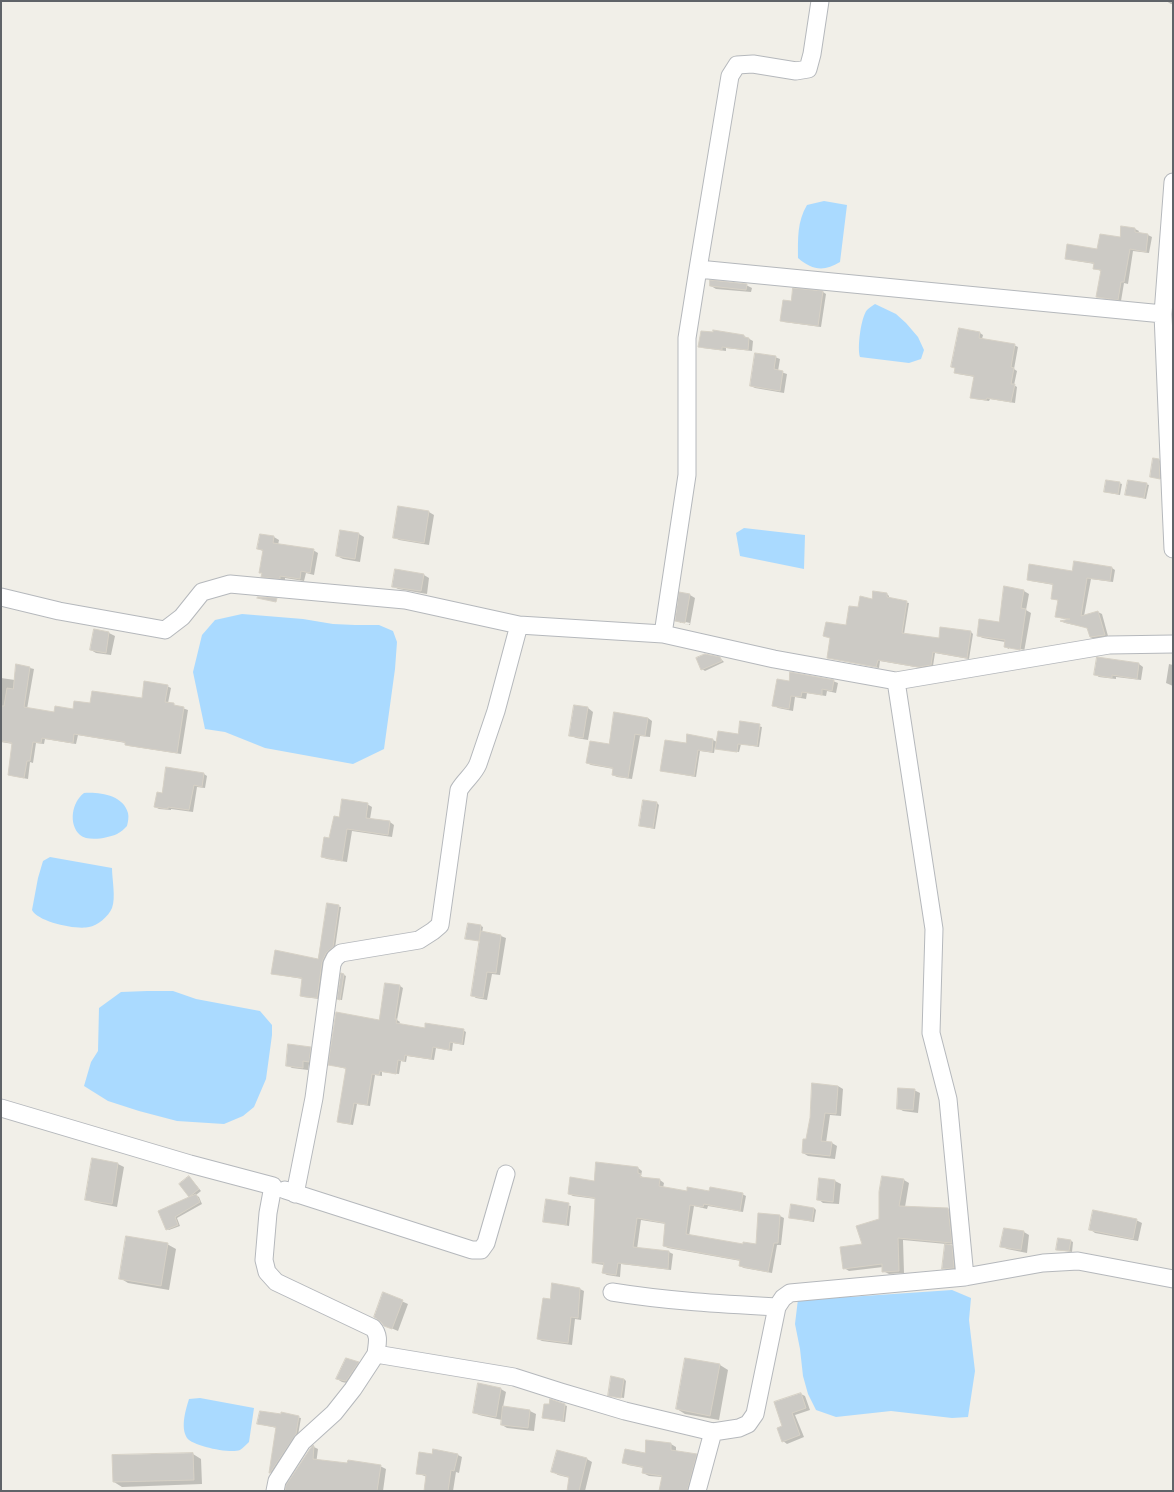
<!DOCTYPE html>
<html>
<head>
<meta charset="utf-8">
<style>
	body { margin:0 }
	#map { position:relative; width:1174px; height:1492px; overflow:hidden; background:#f1efe8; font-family:Lato,sans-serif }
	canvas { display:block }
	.frame { position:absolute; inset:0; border:2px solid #5f6368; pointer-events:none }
</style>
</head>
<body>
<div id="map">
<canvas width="1174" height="1492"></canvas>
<div class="frame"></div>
</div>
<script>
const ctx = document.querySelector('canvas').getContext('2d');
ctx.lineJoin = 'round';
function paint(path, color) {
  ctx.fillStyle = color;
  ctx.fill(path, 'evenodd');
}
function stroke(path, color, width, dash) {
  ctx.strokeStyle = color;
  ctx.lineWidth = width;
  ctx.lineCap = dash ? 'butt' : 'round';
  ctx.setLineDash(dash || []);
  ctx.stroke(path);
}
const water = new Path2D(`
	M824 201 847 205 840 262C824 272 812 270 798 258 798 238 797 222 807 205Z
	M875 304 896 314 906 323 918 337 924 350 921 359 909 363 860 357C857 348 861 317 867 310 869 308 872 306 875 304Z
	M744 528 805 535 804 569 740 556 736 533Z
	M242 614 303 619 333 624 355 625H379L393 631 397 642 395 669 384 749 353 764 265 748 225 732 205 729 193 672 202 635 215 620Z
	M84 793C100 792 123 795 128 813 129 817 128 822 127 826 124 829 121 832 117 834 108 838 88 842 80 835 68 824 72 802 84 793Z
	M50 857 112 868C112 879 116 898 112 908 109 916 97 926 89 927 76 930 38 922 32 910L38 878 43 861Z
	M147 991H173L196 999 260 1011 272 1025V1035L266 1079 254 1107 243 1116 224 1124 177 1121 139 1111 108 1101 84 1086 91 1062 98 1051 99 1008 121 992Z
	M952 1290 971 1298 969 1320 975 1371 968 1417 952 1418 891 1411 836 1417 816 1410 808 1394 803 1376 800 1349 795 1324 798 1299 822 1294 849 1297Z
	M200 1398 254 1408 249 1442C247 1444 243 1448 240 1450 230 1454 193 1446 187 1438 180 1427 186 1409 189 1399Z`);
const shadow = new Path2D(`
	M1166 1H1173V4H1171Z
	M1135 229 1139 231 1138 233 1148 235 1152 237 1149 253 1133 251 1128 284 1124 283 1121 301 1101 298 1098 296 1101 271 1094 268 1095 264 1070 260 1066 258 1098 250Z
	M746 285 752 288 751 292 716 289 711 286Z
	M823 292 826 294 821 327 784 322 781 320Z
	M980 333 983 335 982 339 1014 345 1018 347 1014 369 1017 371 1014 385 1017 387 1015 403 990 399 989 401 975 399 971 397 975 377 958 374 955 372V368L952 366Z
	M744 336 753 341 752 351 726 348V351L703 348 700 346Z
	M775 357 780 359 778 371 787 374 784 393 755 388 751 386Z
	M1159 460 1161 462 1162 479 1151 477Z
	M1119 483 1122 484 1120 495 1105 492Z
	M1146 484 1149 485 1146 499 1127 494Z
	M398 507 429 512 434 515 429 545 399 540 394 537Z
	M359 534 364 537 360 562 343 559 337 556Z
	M260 535 274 537 279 540 278 545 313 550 318 553 314 575 306 573 304 581 285 578V581L267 579 262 576 263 551 258 549Z
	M1112 568 1115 570 1113 582 1091 579 1084 616 1098 612 1102 614 1108 636 1094 639 1090 637 1088 628 1065 623 1063 622 1070 620 1060 618 1056 616 1059 601 1052 598 1054 585 1031 581 1028 579 1073 572Z
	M424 575 429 578 427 594 398 589 393 586Z
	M1005 588 1024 591 1029 594 1026 610 1031 613 1024 652 1010 650 1024 652 1025 650 1009 647V649L1005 647V642L983 638 978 636 999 623Z
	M680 593 690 595 695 598 690 625 681 623 689 625 690 623 681 621V623L676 620Z
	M887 594 889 596V599L909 603 904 634 940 639 971 632 973 634 969 659 935 653 933 666 921 668 880 661 879 668 828 658 831 638 824 636 847 626 859 608 873 600Z
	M94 630 109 633 115 636 111 655 96 653 91 650Z
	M720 658 724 662 705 671 702 669Z
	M1098 658 1139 664 1143 667 1141 680 1116 677V679L1099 677 1095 674Z
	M1169 664 1173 665V686L1166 683Z
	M17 665 30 668 34 669 27 709 55 713 74 710 91 704 143 699 167 686 171 688 168 703 188 710 181 754 129 746 126 743 78 735 76 744 45 739 44 744 36 743 33 763 30 762 28 779 12 776 9 775 13 744 1 742V678L15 680Z
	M833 681 838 683 836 693 827 691 826 696 807 693 806 699 795 697 793 711 778 708 774 705 790 682Z
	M588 708 593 712 588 740 576 738 570 735Z
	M615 713 648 718 652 721 650 737 640 736 632 779 617 777 613 775 614 769 591 765 587 763 610 745Z
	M741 722 762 727 759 747 741 744 739 752 718 749 715 747 714 753 700 751 696 777 661 771 687 744 688 736 713 740 717 742 738 735Z
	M204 774 207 776 205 788 197 787 193 812 171 809V810L159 809 155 807 163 794Z
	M657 803 659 805 655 829 640 826Z
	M367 804 372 807 370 819 390 822 394 825 392 837 352 831 347 862 327 859 322 857 340 818Z
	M328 904 341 907 335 948 320 999 303 997 301 996 303 979 272 974 318 960Z
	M481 926 483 927 482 933 501 936 506 938 500 975 492 974 487 1000 476 998 472 995 481 941 468 939Z
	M344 975 346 976 342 1000H341L338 999Z
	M400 986 403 988 397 1020 400 1022 399 1024 425 1029 463 1030 466 1032 464 1045 453 1043 452 1051 436 1048 434 1060 407 1056 406 1062 401 1061 399 1074 382 1072V1076L375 1075 370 1106 357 1104 353 1125 341 1123 338 1121 347 1069 330 1065 380 1021Z
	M310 1048 316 1051 314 1065 309 1064 308 1070 292 1068 287 1065Z
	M838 1086 843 1089 841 1116 830 1115 826 1143H832L837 1146 835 1159 808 1156 803 1153 807 1140Z
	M914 1090 920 1093 918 1113 903 1111 898 1108Z
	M93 1159 118 1164 124 1167 117 1207 92 1202 86 1199Z
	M597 1163 638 1168 642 1171 641 1176 644 1178 660 1180 664 1183 663 1188 688 1192 742 1194 746 1196 743 1212 708 1206 707 1209 694 1206 689 1236 744 1245H757L780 1216 784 1218 781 1245H777L772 1273 744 1268 740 1266 741 1261 668 1248 664 1246 666 1224 641 1220 637 1249 669 1252 673 1254 671 1270 621 1264 620 1277 607 1275 603 1273 604 1265 597 1264 593 1262 596 1199 573 1196 569 1194 594 1182Z
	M191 1179 201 1191 196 1195 199 1197 202 1204 177 1218 180 1226 169 1230 167 1229 159 1211 190 1198 180 1185Z
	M820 1180 835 1181 841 1184 839 1204 823 1203 818 1199Z
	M904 1180 909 1183 905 1207 948 1209 953 1212 956 1245 949 1244 957 1249 959 1271 949 1272 944 1268 946 1244 903 1240 904 1273 889 1274 883 1271V1267L849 1271 844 1268 863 1245Z
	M547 1200 571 1206 569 1226 544 1221Z
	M814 1208 816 1210 814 1222 790 1218Z
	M1136 1220 1142 1223 1138 1241 1095 1233 1090 1229Z
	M1004 1229 1024 1232 1029 1235 1027 1253 1007 1249 1001 1246Z
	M1071 1241 1073 1242 1072 1252 1057 1250Z
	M167 1244 176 1249 169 1290 128 1283 120 1278Z
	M580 1289 584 1291 581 1320 575 1319 572 1345 542 1341 538 1339 551 1300Z
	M384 1293 408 1304 398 1331 384 1325Z
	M686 1359 720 1365 728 1370 719 1420 685 1414 677 1409Z
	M358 1363 363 1366 352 1384 342 1382 337 1379Z
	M624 1379 626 1381 624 1398 611 1396Z
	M501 1389 506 1392 503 1407 530 1411 536 1414 534 1431 507 1428 502 1425V1420L479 1415 474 1412Z
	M801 1394 805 1396 810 1410 795 1415 804 1437 787 1444 783 1441V1427Z
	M551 1400 567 1406 565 1422 543 1418 550 1405Z
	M282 1414 301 1418 298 1435 273 1474 270 1472 277 1428 258 1424 281 1416Z
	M647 1441 671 1444 676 1447V1452L696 1455 701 1458 692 1491H660L662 1477 649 1476 643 1473 644 1468 628 1465 623 1462 646 1454Z
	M314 1447 318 1449 315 1472 310 1491H286L310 1449Z
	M558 1452 587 1459 592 1462 585 1491H568L570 1478 558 1475 553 1472Z
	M193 1454 201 1459 202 1484 122 1487 114 1482Z
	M433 1455H458L462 1457 459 1473 456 1472 453 1491H425L427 1477 417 1473Z
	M380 1466 386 1469 383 1491H344Z`);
const building = new Path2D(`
	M1121 226 1135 228V232L1148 234 1146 252 1130 249 1124 282H1121L1118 300 1096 297 1101 270 1093 269 1094 263 1065 259 1067 244 1097 249 1100 234 1120 237Z
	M710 280 747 284 746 290 710 286Z
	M793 288 823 291 818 326 780 321 783 300 791 301Z
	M959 328 980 332 979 338 1015 344 1011 367 1014 368 1011 384H1015L1011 402 987 398 986 400 970 398 974 376 954 373 955 368 951 367Z
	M713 330 744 335V337L749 338 748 350 722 347V350L698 347 701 331 713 332Z
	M755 353 776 356 774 369 783 371 780 391 750 386Z
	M1153 458 1159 459 1160 479 1150 477Z
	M1106 480 1120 482 1118 494 1104 492Z
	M1128 480 1147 483 1144 498 1125 495Z
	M398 506 429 511 424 543 393 538Z
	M340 530 359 533 355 559 336 556Z
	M260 534 274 536 273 543 314 549 310 573 301 571 300 579 280 576V579L261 577 262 573H259L263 550 257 549Z
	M1074 561 1112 567 1110 581 1087 578 1081 616 1098 611 1105 635 1090 637 1087 628 1060 621 1070 619 1055 617 1058 600 1051 599 1053 584 1027 580 1029 564 1072 571Z
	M395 569 424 574 421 591 392 587Z
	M1004 586 1024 590 1021 608 1026 609 1020 650 1004 647 1005 640 977 636 979 619 999 622Z
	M873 591 887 593V597L907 601 902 633 939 638 940 627 971 631 967 658 933 652 931 665 918 667 878 660 876 667 827 658 830 638 823 636 826 622 846 625 849 606 858 607 860 596 872 599Z
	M679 592 690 594 685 623 675 621Z
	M258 597 277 598 276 602 257 598Z
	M94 629 109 632 106 653 90 650Z
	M705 654 720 657 722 661 701 670 696 658Z
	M1097 657 1139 663 1137 679 1112 675V678L1094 675Z
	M16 664 30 667 24 707 54 712 55 706 73 709 74 701 90 703 92 691 142 698 144 681 168 685 165 702 174 703V705L184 707 177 753 125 745V742L74 734 73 743 42 738 41 743 33 742 30 761H27L24 778 8 775 12 743 1 741V706H4L7 688 13 689Z
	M790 672 834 680 832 691 822 689V695L802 692 801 697 791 696 789 709 772 706 777 679 789 681Z
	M574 705 588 707 583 738 569 736Z
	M614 712 648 718 645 736 635 734 628 778 612 775 613 768 586 763 590 741 609 744Z
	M740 721 760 724 757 746 738 744 737 752 715 749 718 731 738 734Z
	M687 734 713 739 712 752 698 750 694 776 660 771 665 740 686 743Z
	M166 767 204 773 202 787 194 785 189 810 168 807V809L154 807 157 792 162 793Z
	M342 799 368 803 366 818 390 821 388 835 347 829 342 861 321 857 324 837 329 838 334 816 339 817Z
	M643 800 657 802 653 828 639 826Z
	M327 903 339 905 333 947 326 953 322 962 317 998 300 996 302 978 271 974 275 950 318 959Z
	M468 923 481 925 479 941 465 939Z
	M481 931 501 935 496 973 487 972 483 998 471 996Z
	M341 973 344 974 340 1000 337 999Z
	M385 983 400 985 395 1019H397L396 1023 425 1028V1023L464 1029 462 1044 450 1042 449 1050 433 1047 431 1059 405 1055 404 1061 398 1060 396 1074 380 1071 379 1075 372 1074 367 1105 354 1103 350 1124 337 1122 346 1068 328 1065 336 1012 379 1020Z
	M288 1044 311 1047 309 1062 303 1061V1068L286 1066Z
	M812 1083 838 1086 836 1114 825 1113 821 1141 832 1142 830 1156 802 1153 803 1139H806L810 1118Z
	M898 1088 915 1089 913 1110 897 1109Z
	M92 1158 118 1163 112 1204 85 1200Z
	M596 1162 638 1167V1173L641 1174 640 1177 660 1179 659 1186 687 1191V1187L709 1191 710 1187 743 1193 740 1211 704 1204 703 1207 690 1205 686 1234 743 1244V1242L756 1244 758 1213 780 1215 778 1243H774L768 1272 739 1266 740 1260 663 1246 665 1223 637 1218 633 1247 669 1251 668 1269 618 1263 616 1275 602 1273 604 1263H592L595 1198 568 1194 570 1177 594 1181Z
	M189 1176 199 1189 189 1197 196 1194 200 1202 175 1217 178 1225 166 1230 158 1211 189 1197 179 1184Z
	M882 1176 904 1179 899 1206 948 1208 952 1243 898 1238 899 1271 882 1272V1264L843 1269 840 1247 862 1244 856 1226 879 1219V1192Z
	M819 1178 835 1180 833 1202 817 1200Z
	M546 1199 569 1203 566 1225 543 1222Z
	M791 1204 814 1208 812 1221 789 1218Z
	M1093 1210 1137 1219 1133 1239 1089 1230Z
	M1004 1228 1024 1231 1021 1250 1000 1247Z
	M126 1236 168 1243 161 1286 119 1279Z
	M1058 1238 1071 1240 1069 1251 1056 1250Z
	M945 1244 952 1245 954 1268 942 1269Z
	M552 1283 580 1288 578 1318 571 1317 568 1343 537 1339 543 1298 550 1299Z
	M383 1292 403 1300 392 1329 384 1326 381 1322 374 1317Z
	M346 1358 359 1362 346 1381 336 1379Z
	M685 1358 720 1364 710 1416 676 1409Z
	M611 1376 624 1379 621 1398 608 1396Z
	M478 1383 501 1388 496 1417 473 1413Z
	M801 1393 806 1408 792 1413 800 1435 782 1442 777 1428 782 1426 774 1402Z
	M550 1399 565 1404 563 1421 542 1418 544 1404H549Z
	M503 1406 530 1410 528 1428 501 1425Z
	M260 1411 281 1414V1412L299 1416 296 1434 270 1473H269L276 1427 257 1424Z
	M646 1440 671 1443V1450L697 1454 687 1491H659L662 1476 642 1473 643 1467 622 1463 625 1449 645 1453Z
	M313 1445 314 1446 313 1459 347 1463 348 1460 381 1465 377 1491H285L286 1485 310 1449Z
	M433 1449 458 1454 454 1471 451 1470 448 1491H424L426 1475 416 1474 419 1452 432 1454Z
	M557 1450 587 1458 579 1491H567L569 1477 551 1472Z
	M193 1453 194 1480 113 1482 112 1455Z`);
const minor = new Path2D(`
	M698 269 1163 314 1173 182
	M1163 314 1171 505H1173
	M1171 505 1173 549
	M1 597 59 611 165 630 182 617 202 592 230 584 405 600 519 625 663 634 687 475V338L698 269 730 76 737 65 753 64 796 71 808 69 812 54 820 1
	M663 634 774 659 896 681
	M1 1108 190 1164 273 1186 268 1213 264 1260 267 1272 276 1282 373 1328C380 1336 377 1344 376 1354
	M285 1190 472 1250H481L486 1243 506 1174
	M295 1194 314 1098 332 964 335 958 341 953 419 940 433 931 440 925 459 790C465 780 474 774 478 764L496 711 519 625
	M965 1277 948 1099 931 1033 934 929 896 681 1109 645 1173 644
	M612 1292C667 1301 722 1304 777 1307
	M275 1491 277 1481 302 1442 334 1413 353 1389 376 1354 514 1377 561 1392 625 1411 713 1432
	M697 1491 713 1432 739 1428 748 1424 755 1414 777 1307 783 1298 790 1293 965 1277 1043 1263 1078 1261 1173 1279`);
paint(water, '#aadaff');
paint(shadow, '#0003');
paint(building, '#cccac5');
stroke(building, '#d6d1c6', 1);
stroke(minor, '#b5b8bc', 19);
stroke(minor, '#fff', 17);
</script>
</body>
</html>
